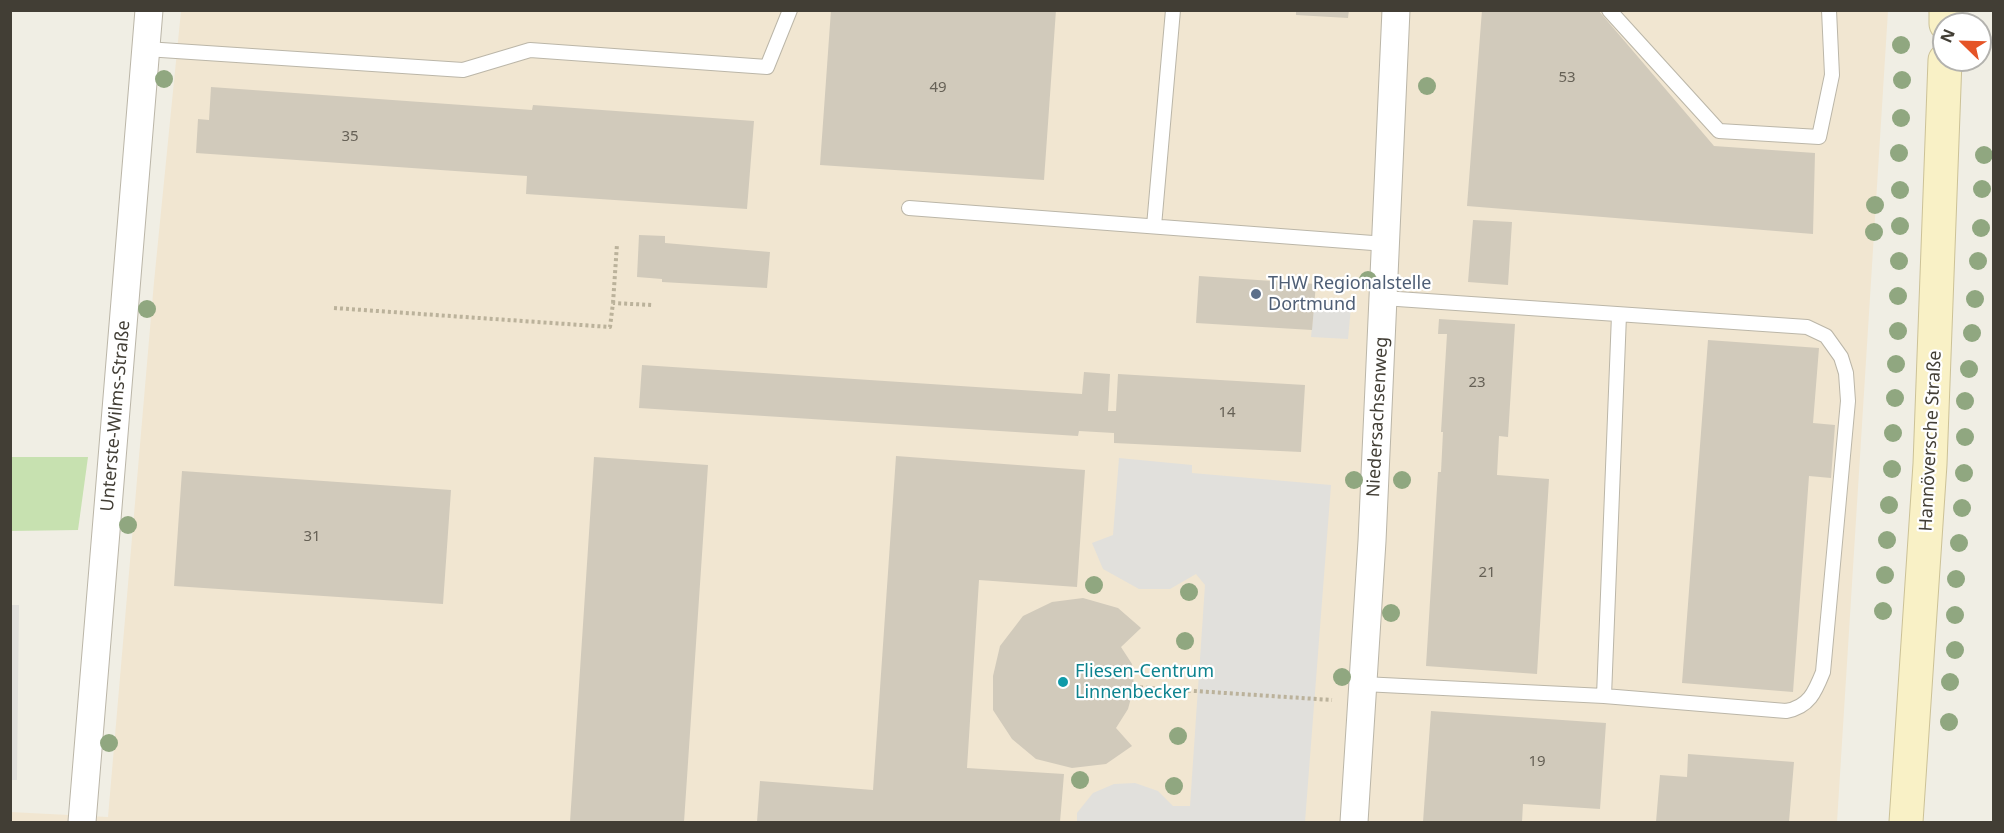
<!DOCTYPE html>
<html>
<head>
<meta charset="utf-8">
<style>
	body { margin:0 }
	#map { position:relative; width:2004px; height:833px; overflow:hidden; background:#f0eee4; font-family:"Noto Sans",sans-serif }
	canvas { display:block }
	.frame { position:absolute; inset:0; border:12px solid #423e35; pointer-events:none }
	.north { position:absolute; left:1932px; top:12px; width:60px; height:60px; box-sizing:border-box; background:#fff; border:2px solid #b3b2ae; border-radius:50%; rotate:293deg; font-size:16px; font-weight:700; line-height:24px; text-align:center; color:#423e35 }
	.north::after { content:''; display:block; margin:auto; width:21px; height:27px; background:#e55427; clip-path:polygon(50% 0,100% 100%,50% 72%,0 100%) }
</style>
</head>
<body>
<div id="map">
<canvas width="2004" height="833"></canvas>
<div class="frame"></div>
<div class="north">N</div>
</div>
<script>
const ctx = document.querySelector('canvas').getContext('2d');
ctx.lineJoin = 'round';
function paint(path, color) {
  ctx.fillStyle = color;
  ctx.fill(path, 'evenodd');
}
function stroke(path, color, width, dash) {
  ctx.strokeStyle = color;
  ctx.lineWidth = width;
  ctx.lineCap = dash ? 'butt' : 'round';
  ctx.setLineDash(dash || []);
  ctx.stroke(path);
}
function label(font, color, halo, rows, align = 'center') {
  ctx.font = font + ' "Noto Sans",sans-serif';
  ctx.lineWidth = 4.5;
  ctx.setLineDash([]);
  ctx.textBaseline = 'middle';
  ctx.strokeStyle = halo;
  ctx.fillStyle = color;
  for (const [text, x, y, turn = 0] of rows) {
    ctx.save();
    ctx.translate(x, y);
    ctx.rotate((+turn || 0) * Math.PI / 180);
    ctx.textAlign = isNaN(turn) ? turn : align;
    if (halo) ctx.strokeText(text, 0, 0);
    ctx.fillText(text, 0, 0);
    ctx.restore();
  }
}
const commercial = new Path2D(`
	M181 11H1888L1837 822H11L10 812 108 817 154 282Z`);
const green = new Path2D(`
	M11 457H88L78 530 11 531Z`);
const parking = new Path2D(`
	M1314 305 1351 307 1348 339 1311 337Z
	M1119 458 1192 465V473L1331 485 1305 822H1077V813L1093 793 1114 784 1135 783 1158 791 1173 806H1190L1205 585 1196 574 1170 589H1139L1103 569 1092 543 1113 535Z
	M11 605H19L17 780H10Z`);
const building = new Path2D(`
	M831 10H1056L1044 180 820 165Z
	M1296 10H1349L1348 18 1296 15Z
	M1482 10H1598L1714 146 1815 153 1813 234 1467 206Z
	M211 87 532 110 533 105 754 121 747 209 526 194 527 176 196 153 198 119 209 120Z
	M1473 220 1512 222 1508 285 1468 282Z
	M639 235 665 236V243L770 252 767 288 662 282V279L637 277Z
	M1199 276 1316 284 1312 330 1196 323Z
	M1439 319 1515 324 1508 437 1499 436 1497 475 1549 479 1537 674 1426 666 1438 472H1441L1443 432H1441L1447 334H1438Z
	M1708 340 1819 348 1813 423 1835 425 1831 478 1809 476 1793 692 1682 683Z
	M642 365 1082 394 1084 372 1110 374 1108 411H1116L1118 374 1305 385 1301 452 1114 443V433L1079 431 1078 436 639 408Z
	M896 456 1085 470 1077 587 979 580 967 768 1064 774 1060 822H757L760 781 873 790Z
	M594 457 708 465 684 822H570Z
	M182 471 451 490 443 604 174 586Z
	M1083 598 1118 608 1141 628 1121 647 1132 664 1134 687 1128 709 1116 728 1132 746 1106 764 1072 768 1036 759 1012 739 993 710V676L1000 646 1023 616 1052 602Z
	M1431 711 1606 723 1600 809 1523 804 1522 822H1423Z
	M1688 754 1794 762 1789 822H1656L1660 775 1687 777Z`);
const path = new Path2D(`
	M613 303 617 244
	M334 308 610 327 613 303 652 305
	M1134 687 1332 700`);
const service = new Path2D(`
	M1609 10 1719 131 1819 137 1832 75 1829 10
	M146 49 463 70 530 50 767 67 790 10
	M909 208 1386 244
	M1154 226 1173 10
	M1363 684 1604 696 1786 711C1809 707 1815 692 1823 672L1848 401 1846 373 1841 357 1826 336 1807 327 1383 298
	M1604 696 1619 315`);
const minor = new Path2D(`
	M82 822 149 10
	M1354 822 1372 541 1396 10`);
const secondary = new Path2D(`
	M1946 24V10
	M1906 822 1930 464 1945 60`);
const trees = [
	[1901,45],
	[164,79],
	[1902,80],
	[1427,86],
	[1901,118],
	[1899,153],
	[1984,155],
	[1982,189],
	[1900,190],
	[1875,205],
	[1900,226],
	[1981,228],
	[1874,232],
	[1899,261],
	[1978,261],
	[1368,280],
	[1898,296],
	[1975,299],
	[147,309],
	[1898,331],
	[1972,333],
	[1896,364],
	[1969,369],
	[1895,398],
	[1965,401],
	[1893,433],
	[1965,437],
	[1892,469],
	[1964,473],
	[1354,480],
	[1402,480],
	[1889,505],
	[1962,508],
	[128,525],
	[1887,540],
	[1959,543],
	[1885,575],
	[1956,579],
	[1094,585],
	[1189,592],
	[1883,611],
	[1391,613],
	[1955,615],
	[1185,641],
	[1955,650],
	[1342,677],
	[1950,682],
	[1949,722],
	[1178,736],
	[109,743],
	[1080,780],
	[1174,786]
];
const markers = [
	[1256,294,6,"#5c6f8a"],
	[1063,682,6,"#0f9aa8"]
];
const numberNames = [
	["53",1567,78],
	["49",938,88],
	["35",350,137],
	["23",1477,383],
	["14",1227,413],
	["31",312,537],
	["21",1487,573],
	["19",1537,762]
];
const serviceNames = [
	["THW Regionalstelle",1268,284],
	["Dortmund",1268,305]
];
const streetNames = [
	["Unterste-Wilms-Straße",116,416,-85],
	["Niedersachsenweg",1378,417,-87],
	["Hannöversche Straße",1931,441,-87]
];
const cultureNames = [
	["Fliesen-Centrum",1075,672],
	["Linnenbecker",1075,693]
];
paint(commercial, '#f1e6d1');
paint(green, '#c7e1b0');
paint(parking, '#e1e0dc');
paint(building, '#d1cabb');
stroke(service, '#bbb6a8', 16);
stroke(minor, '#bbb6a8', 29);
stroke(secondary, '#ccc297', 35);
stroke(path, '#bbb29b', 4, [3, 3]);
stroke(service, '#fff', 14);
stroke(minor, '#fff', 27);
stroke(secondary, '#f9f1c6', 33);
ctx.fillStyle = '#90a780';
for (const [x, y] of trees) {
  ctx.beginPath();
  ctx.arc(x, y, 9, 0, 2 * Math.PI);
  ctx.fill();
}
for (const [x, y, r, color] of markers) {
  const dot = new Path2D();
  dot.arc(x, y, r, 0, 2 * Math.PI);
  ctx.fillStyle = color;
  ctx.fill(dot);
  stroke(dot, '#fff', 2);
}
label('15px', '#666156', null, numberNames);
label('18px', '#4e5e75', '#fff', serviceNames, 'left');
label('18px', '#423e35', '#fff', streetNames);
label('18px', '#0d838f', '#fff', cultureNames, 'left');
</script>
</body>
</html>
